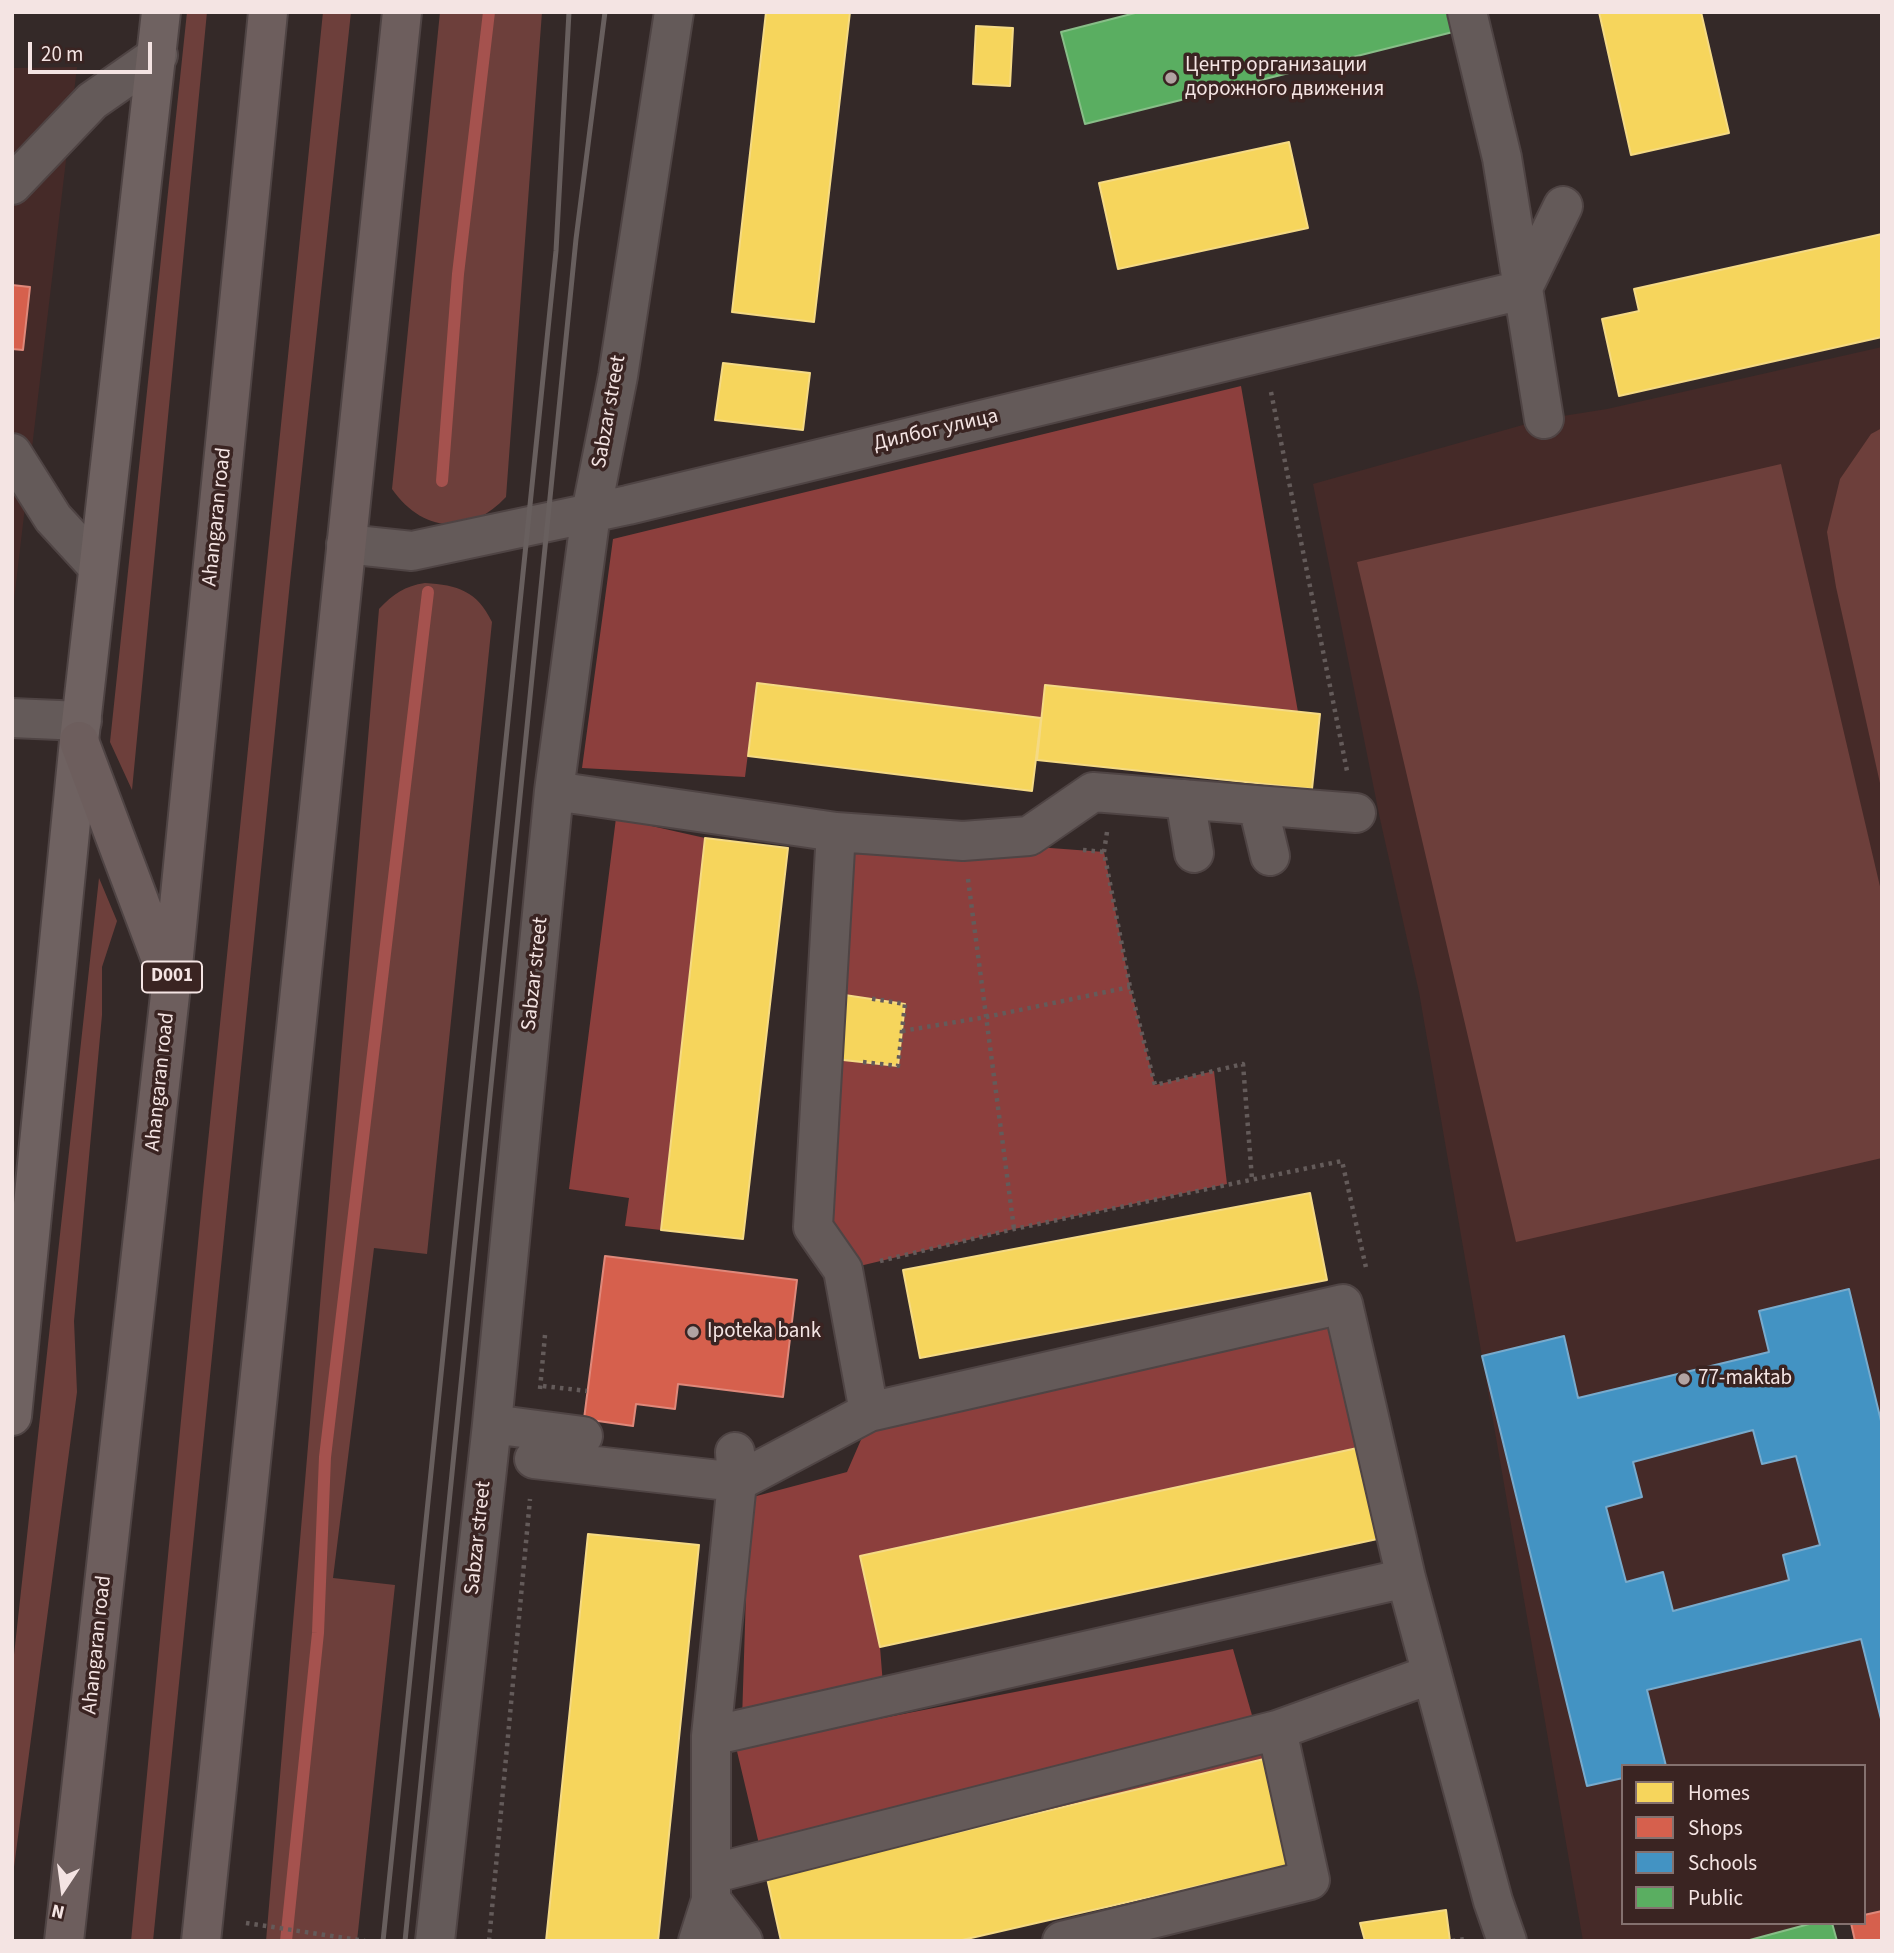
<!DOCTYPE html>
<html>
<head>
<meta charset="utf-8">
<style>
	body { margin:0 }
	#map { position:relative; width:1894px; height:1953px; overflow:hidden; background:#342928; font-family:"Source Sans 3",sans-serif }
	canvas { display:block }
	.frame { position:absolute; inset:0; border:14px solid #f4e4e3; pointer-events:none }
	.legend { position:absolute; left:1621px; top:1764px; width:245px; height:161px; box-sizing:border-box; background:#3a2422; border:2px solid #84716f; margin:0; padding:9px 12px; list-style:none; font-size:21px; color:#f4e4e3 }
	.legend li { display:flex; align-items:center; gap:14px; height:35px }
	.legend b { width:35px; border:2px solid #84716f }
	.north { position:absolute; left:28px; top:1855px; width:70px; height:70px; -webkit-text-stroke:5px #3a2422; paint-order:stroke; rotate:193deg; font-size:19px; font-weight:700; line-height:28px; text-align:center; color:#f4e4e3 }
	.north::after { content:''; display:block; margin:auto; width:24px; height:32px; background:#f4e4e3; clip-path:polygon(50% 0,100% 100%,50% 72%,0 100%) }
	.scale { position:absolute; left:28px; top:42px; width:124px; height:32px; box-sizing:border-box; border:4px solid #f4e4e3; border-top:0; padding-left:9px; font-size:21px; line-height:24px; white-space:nowrap; color:#f4e4e3; -webkit-text-stroke:5px #3a2422; paint-order:stroke }
</style>
</head>
<body>
<div id="map">
<canvas width="1894" height="1953"></canvas>
<div class="frame"></div>
<ul class="legend">
<li><b style="height:19px;background:#f6d55c"></b>Homes</li>
<li><b style="height:19px;background:#d6604d"></b>Shops</li>
<li><b style="height:19px;background:#4393c3"></b>Schools</li>
<li><b style="height:19px;background:#5aae61"></b>Public</li>
</ul>
<div class="north">N</div>
<div class="scale">20 m</div>
</div>
<script>
const ctx = document.querySelector('canvas').getContext('2d');
ctx.lineJoin = 'round';
function paint(path, color) {
  ctx.fillStyle = color;
  ctx.fill(path, 'evenodd');
}
function stroke(path, color, width, dash) {
  ctx.strokeStyle = color;
  ctx.lineWidth = width;
  ctx.lineCap = dash ? 'butt' : 'round';
  ctx.setLineDash(dash || []);
  ctx.stroke(path);
}
function label(font, color, halo, rows, align = 'center') {
  ctx.font = font + ' "Source Sans 3",sans-serif';
  ctx.lineWidth = 7;
  ctx.setLineDash([]);
  ctx.textBaseline = 'middle';
  ctx.strokeStyle = halo;
  ctx.fillStyle = color;
  for (const [text, x, y, turn = 0] of rows) {
    ctx.save();
    ctx.translate(x, y);
    ctx.rotate((+turn || 0) * Math.PI / 180);
    ctx.textAlign = isNaN(turn) ? turn : align;
    if (halo) ctx.strokeText(text, 0, 0);
    ctx.fillText(text, 0, 0);
    ctx.restore();
  }
}
const built = new Path2D(`
	M77 67 12 617V68Z
	M1882 347V1911L1864 1915V1766H1623V1923H1813L1746 1941H1583L1419 992 1380 819 1313 484 1544 419 1607 409Z`);
const green = new Path2D(`
	M187 12H207L132 790 110 742Z
	M323 12H351L290 582 153 1941H131L203 1191Z
	M440 12H542L506 497C469 536 423 533 392 489Z
	M1882 428V792L1836 587 1827 532 1840 479 1871 434Z
	M1781 464 1882 895V1158L1516 1242 1357 562Z
	M425 583C458 585 477 591 492 622L427 1254 374 1248 333 1578 395 1585 357 1941H266L379 609C393 594 405 586 425 583Z
	M99 878 117 921 102 967V1015L74 1321 77 1392 12 1882V1673Z`);
const forest = new Path2D(`
	M1241 386 1298 712 1045 685 1041 718 757 683 745 777 582 768 613 539Z
	M616 818 705 838 661 1230 625 1226 629 1198 569 1189Z
	M836 832 1104 852 1130 987 1155 1085 1214 1071 1227 1184 1014 1229 843 1270 813 1227Z
	M1330 1317 1362 1447 880 1647 883 1685 742 1720 749 1498 847 1472 870 1419Z
	M1233 1649 1266 1764 767 1878 736 1747Z`);
const homes = new Path2D(`
	M766 12H850L814 322 732 312Z
	M1599 12H1701L1729 133 1631 155Z
	M976 26 1013 28 1010 86 973 84Z
	M1289 142 1308 228 1118 269 1099 183Z
	M1882 234V337L1619 396 1602 319 1639 311 1634 289Z
	M723 363 810 373 803 430 715 420Z
	M757 683 1041 718 1032 791 748 756Z
	M1045 685 1320 714 1312 789 1037 760Z
	M705 838 788 848 743 1239 661 1230Z
	M838 994 905 1004 898 1066 834 1059Z
	M1310 1193 1327 1280 920 1358 903 1270Z
	M1362 1447 1382 1538 880 1647 860 1556Z
	M588 1534 699 1545 658 1941H546Z
	M1264 1759 1289 1865 958 1941H781L767 1878Z
	M1446 1910 1450 1941H1365L1360 1923Z`);
const shops = new Path2D(`
	M12 285 30 287 23 350 12 349Z
	M605 1256 797 1280 783 1397 678 1384 675 1409 636 1404 633 1426 584 1419Z
	M1882 1911V1941H1855L1851 1923H1864V1915Z`);
const schools = new Path2D(`
	M1849 1289 1882 1425V1723L1861 1639 1647 1690 1666 1766H1623V1778L1587 1786 1482 1356 1564 1336 1578 1398 1769 1352 1759 1311ZM1753 1430 1762 1464 1796 1456 1820 1545 1783 1555 1789 1580 1673 1611 1663 1572 1626 1582 1606 1507 1642 1497 1633 1462Z`);
const public = new Path2D(`
	M1139 12H1448L1453 32 1085 124 1061 32Z
	M1813 1923H1832L1837 1941H1746Z`);
const stream = new Path2D(`
	M442 481 458 274 489 12
	M286 1941 318 1633 325 1457 428 592`);
const path = new Path2D(`
	M1271 392 1347 771
	M1107 832 1104 852 1130 987 1155 1085 1243 1064 1252 1179
	M1083 850 1104 852
	M968 879 1014 1229
	M902 1031 986 1017 1130 987
	M863 1062 898 1066 905 1004 868 998
	M880 1261 1014 1229 1342 1161 1367 1272
	M543 1386 587 1391
	M540 1389 545 1335
	M246 1923 365 1941
	M489 1941 530 1499
	M1452 1941 1465 1939`);
const minor = new Path2D(`
	M1467 12 1502 158 1544 419
	M12 185 92 101 158 55
	M1522 290 1563 206
	M12 453 53 518 98 567
	M346 544 412 551 628 505 1522 290
	M12 718 82 721
	M554 791 836 832 813 1227 843 1270 869 1412
	M1185 799 1194 853
	M1258 806 1270 856
	M836 832 963 841 1029 836 1093 792 1356 813
	M492 1424 583 1436
	M735 1452 737 1482 869 1412 1343 1304 1406 1578 1493 1901 1507 1941
	M534 1459 737 1482 711 1736V1900L698 1941
	M1277 1730 1432 1674
	M711 1736 1406 1578
	M711 1874 1277 1730 1310 1880 1062 1941
	M711 1900 743 1941
	M435 1941 492 1424 554 791 591 513 618 376 674 12`);
const major = new Path2D(`
	M12 1416 79 741 161 12`);
const highway = new Path2D(`
	M79 741 168 978
	M64 1941 171 986 268 12
	M201 1941 402 12`);
const rail = new Path2D(`
	M383 1941 556 251 569 12
	M405 1941 576 239 605 12`);
const markers = [
	[1171,78,7,"#b1a3a2"],
	[693,1332,7,"#b1a3a2"],
	[1684,1379,7,"#b1a3a2"]
];
const shields = [
	[172,977,60]
];
const shieldNames = [
	["D001",172,977]
];
const poiNames = [
	["Центр организации",1185,66],
	["дорожного движения",1185,90],
	["Ipoteka bank",707,1332],
	["77-maktab",1698,1379]
];
const streetNames = [
	["Sabzar street",610,412,-80],
	["Дилбог улица",936,431,-13],
	["Ahangaran road",218,517,-84],
	["Sabzar street",536,974,-84],
	["Ahangaran road",161,1082,-84],
	["Sabzar street",479,1538,-84],
	["Ahangaran road",98,1645,-84]
];
paint(built, '#452a28');
paint(green, '#6d3f3b');
paint(forest, '#8c3f3d');
paint(homes, '#f6d55c');
stroke(homes, '#f5da84', 2);
paint(shops, '#d6604d');
stroke(shops, '#df887a', 2);
paint(schools, '#4393c3');
stroke(schools, '#78abcd', 2);
paint(public, '#5aae61');
stroke(public, '#88be88', 2);
stroke(stream, '#a5524e', 12);
stroke(minor, '#4f4444', 42);
stroke(major, '#4f4444', 42);
stroke(highway, '#4f4444', 42);
stroke(path, '#645b5a', 4.5, [3.5, 5]);
stroke(minor, '#645a59', 38);
stroke(major, '#6f6261', 38);
stroke(highway, '#6d5e5d', 38);
stroke(rail, '#685f5e', 5);
for (const [x, y, r, color] of markers) {
  const dot = new Path2D();
  dot.arc(x, y, r, 0, 2 * Math.PI);
  ctx.fillStyle = color;
  ctx.fill(dot);
  stroke(dot, '#3a2422', 2.5);
}
for (const [x, y, w] of shields) {
  const box = new Path2D();
  box.roundRect(x - w / 2, y - 15.5, w, 31, 5);
  ctx.fillStyle = '#3a2422';
  ctx.fill(box);
  stroke(box, '#f4e4e3', 2);
}
label('bold 19px', '#f4e4e3', null, shieldNames);
label('21px', '#f4e4e3', '#3a2422', poiNames, 'left');
label('21px', '#f4e4e3', '#3a2422', streetNames);
</script>
</body>
</html>
